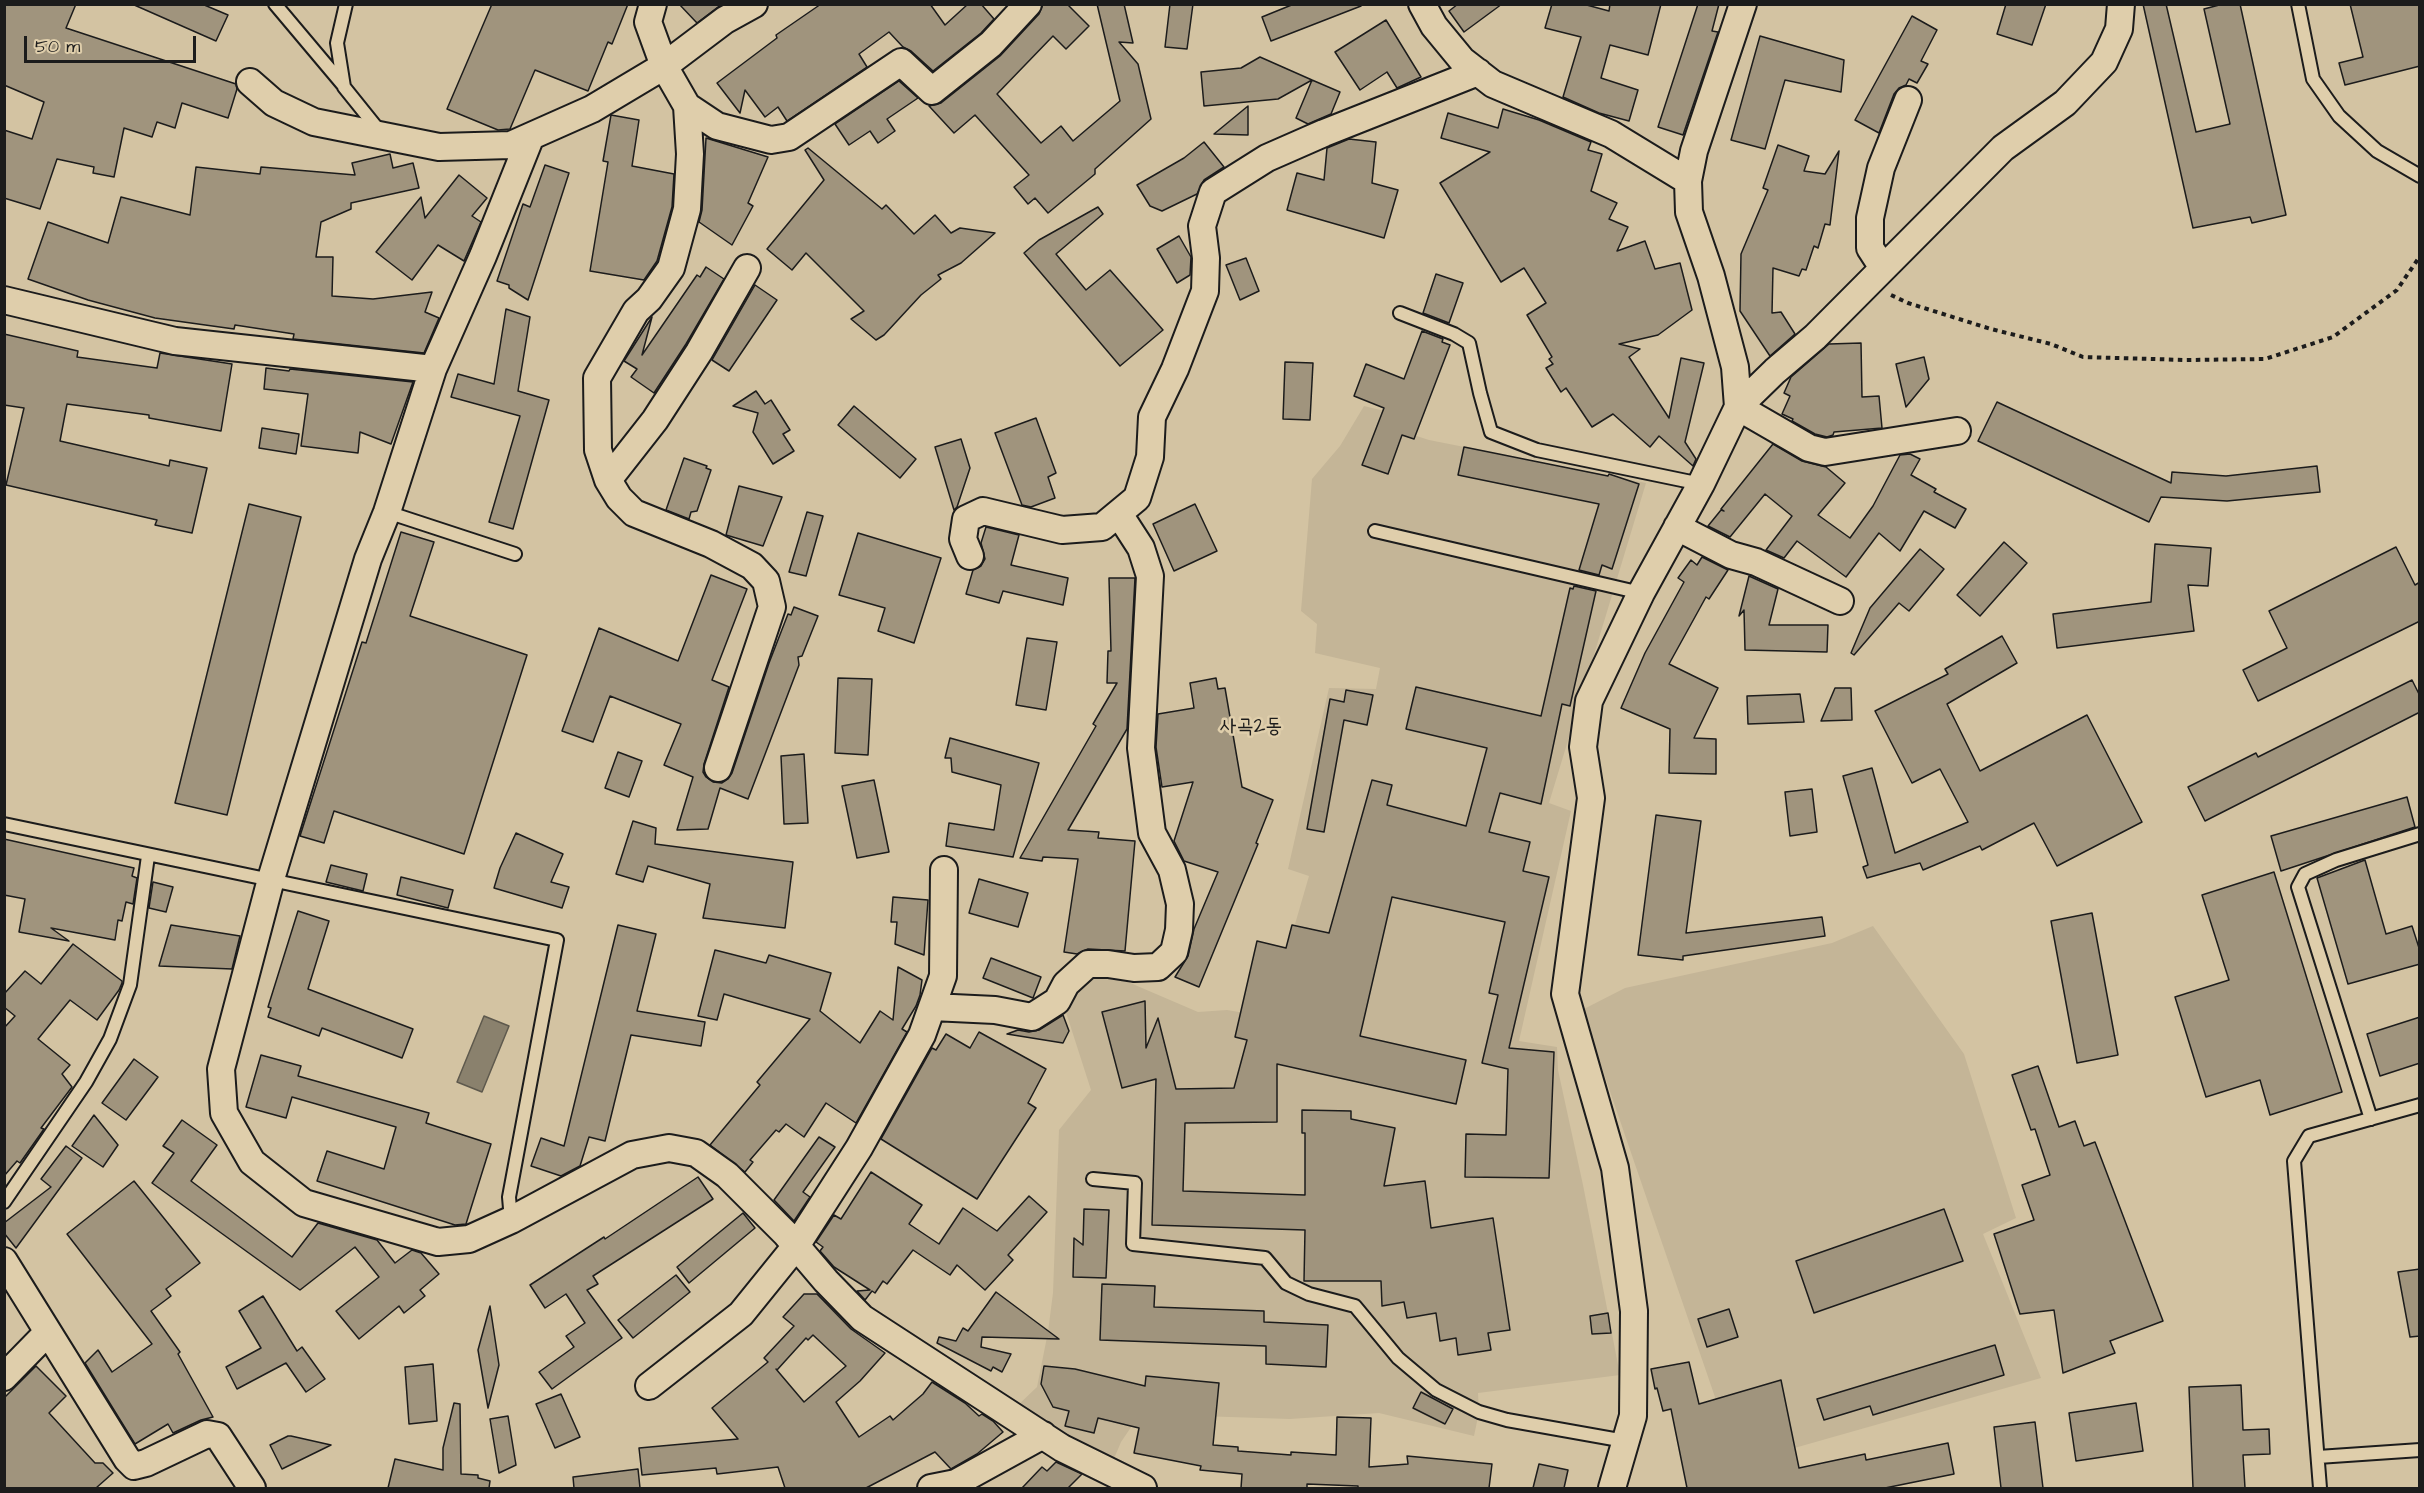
<!DOCTYPE html>
<html>
<head>
<meta charset="utf-8">
<style>
	body { margin:0 }
	#map { position:relative; width:2424px; height:1493px; overflow:hidden; background:#d3c3a2; font-family:"Architects Daughter",sans-serif }
	canvas { display:block }
	.frame { position:absolute; inset:0; border:6px solid #1c1c1c; pointer-events:none }
	.scale { position:absolute; left:24px; top:36px; width:172px; height:27px; box-sizing:border-box; border:3px solid #1c1c1c; border-top:0; padding-left:8px; font-size:18px; line-height:21px; white-space:nowrap; color:#1c1c1c; -webkit-text-stroke:4px #dfceab; paint-order:stroke }
</style>
</head>
<body>
<div id="map">
<canvas width="2424" height="1493"></canvas>
<div class="frame"></div>
<div class="scale">50 m</div>
</div>
<script>
const ctx = document.querySelector('canvas').getContext('2d');
ctx.lineJoin = 'round';
function paint(path, color) {
  ctx.fillStyle = color;
  ctx.fill(path, 'evenodd');
}
function stroke(path, color, width, dash) {
  ctx.strokeStyle = color;
  ctx.lineWidth = width;
  ctx.lineCap = dash ? 'butt' : 'round';
  ctx.setLineDash(dash || []);
  ctx.stroke(path);
}
function label(font, color, halo, rows, align = 'center') {
  ctx.font = font + ' "Architects Daughter","Poor Story",sans-serif';
  ctx.lineWidth = 5;
  ctx.setLineDash([]);
  ctx.textBaseline = 'middle';
  ctx.strokeStyle = halo;
  ctx.fillStyle = color;
  for (const [text, x, y, turn = 0] of rows) {
    ctx.save();
    ctx.translate(x, y);
    ctx.rotate((+turn || 0) * Math.PI / 180);
    ctx.textAlign = isNaN(turn) ? turn : align;
    if (halo) ctx.strokeText(text, 0, 0);
    ctx.fillText(text, 0, 0);
    ctx.restore();
  }
}
const built = new Path2D(`
	M1364 406 1401 415 1395 429 1429 440 1646 483 1549 803 1571 811 1519 1041 1557 1047 1558 1070 1583 1185 1620 1375 1478 1393 1479 1412 1474 1436 1379 1413 1290 1419 1140 1414 1121 1442 1113 1461 1015 1408 1037 1387 1048 1332 1053 1293 1059 1130 1091 1090 1063 1003 1100 970 1198 1012 1227 1010 1268 1017 1309 876 1288 869 1329 688 1376 689 1380 668 1315 653 1317 624 1301 611 1312 479 1340 446Z
	M1873 926 1964 1054 2016 1218 1983 1234 2041 1378 1738 1464 1582 1010 1625 988 1832 943Z`);
const water = new Path2D(`
	M484 1016 509 1026 482 1092 457 1082Z`);
const building = new Path2D(`
	M4 4H76L66 28 236 84 237 89 228 118 182 103 175 128 157 122 152 137 124 128 114 177 93 173 94 167 57 159 40 209 4 198V130L32 139 44 102 4 85Z
	M132 4H202L228 15 216 41Z
	M492 4H628L612 44 608 42 588 91 535 70 510 129 498 130 447 109Z
	M679 4H722L697 23Z
	M821 4H930L945 25 968 4H981L994 19 981 33 933 71 911 51 903 47 889 32 859 54 867 67 787 121 778 107 765 117 745 90 740 113 717 83 777 38 776 35Z
	M1043 4H1067L1089 26 1066 49 1053 36 997 94 1041 143 1061 126 1073 141 1120 101 1097 4H1124L1133 43 1119 42 1138 64 1151 119 1095 169V174L1048 213 1035 198 1028 204 1014 187 1029 175 975 115 954 133 929 106 941 103 1000 56 1039 14Z
	M1170 4H1193L1187 49 1165 47Z
	M1294 4H1361V6L1271 41 1262 17Z
	M1458 4H1502L1464 32 1449 11Z
	M1552 4H1583L1609 11 1610 4H1661L1648 55 1610 45 1601 78 1638 90 1629 121 1599 113 1563 97 1581 37 1545 28Z
	M1698 4H1719L1712 31 1718 32 1683 135 1658 127Z
	M2006 4H2046L2032 45 1997 34Z
	M2143 4H2166L2196 132 2230 124 2204 9 2223 4H2240L2286 215 2252 223 2250 217 2193 228Z
	M2350 4H2420V66L2345 85 2339 63 2363 57Z
	M1912 16 1937 30 1921 61 1928 64 1917 83 1909 79 1906 85 1899 88 1894 94 1879 133 1855 120Z
	M1386 20 1421 77 1397 88 1387 72 1360 90 1335 52Z
	M1760 36 1844 60 1841 92 1785 80 1765 149 1731 140Z
	M1260 57 1312 80 1278 99 1204 106 1201 72 1241 68Z
	M1312 80 1340 92 1331 114 1308 124 1296 118Z
	M899 81 918 98 887 119 895 131 878 143 870 131 849 145 835 124Z
	M1248 106V135L1214 134Z
	M1503 109 1539 120 1591 142 1588 150 1602 154 1591 191 1617 203 1609 219 1628 227 1617 251 1645 241 1655 269 1680 263 1692 310 1658 335 1619 344 1640 349 1629 357 1669 418 1681 358 1704 363 1685 442 1696 459 1693 466 1659 436 1650 447 1613 414 1592 427 1566 388 1561 392 1546 368 1553 364 1549 359 1552 357 1527 315 1546 303 1524 268 1501 282 1440 183 1490 152 1441 138 1448 113 1498 128Z
	M611 115 639 120 632 166 674 174 672 207 657 261 644 280 590 271 608 162 603 161Z
	M706 138 768 157 748 203 753 206 732 245 699 222 702 210Z
	M1349 139 1376 142 1372 183 1398 190 1384 238 1287 210 1297 173 1324 180 1327 148Z
	M1204 142 1224 167 1204 180 1197 194 1162 211 1150 206 1137 185 1184 158Z
	M1778 145 1809 156 1804 171 1825 174 1839 151 1830 225 1825 224 1818 248 1814 246 1806 270 1802 269 1799 276 1773 268 1772 313 1781 312 1795 334 1770 356 1740 311 1741 254 1768 190 1763 188Z
	M808 148 882 209 886 205 914 234 935 215 951 233 960 228 995 233 961 263 938 275 941 279 921 295 884 335 876 340 851 319 864 311 806 253 792 270 767 249 824 180 805 150Z
	M390 154 393 168 413 163 419 188 351 203V209L321 222 316 257H333L332 296 373 299 432 292 425 312 439 318 424 353 293 339 294 334 235 325 234 329 155 318 88 300 28 279 48 222 108 243 121 197 190 215 196 167 260 174 261 167 355 175 352 163Z
	M545 165 569 173 528 300 509 288V285L497 281 523 204 530 207Z
	M459 175 487 198 472 216 481 222 464 261 438 245 412 280 376 252 421 197 425 218Z
	M1098 207 1103 214 1056 254 1086 290 1110 270 1163 330 1120 366 1024 253 1039 240Z
	M1179 236 1191 257 1190 275 1177 283 1157 249Z
	M1246 258 1259 291 1240 300 1226 265Z
	M706 267 724 279 686 344 654 393 631 377 637 369 624 361 652 317 642 355 697 275 700 277Z
	M1436 274 1463 283 1449 323 1423 313Z
	M755 285 777 300 729 371 712 360Z
	M506 309 530 317 518 391 549 400 513 529 489 522 520 416 451 397 458 374 494 384Z
	M1422 331 1443 339 1442 342 1450 345 1414 439 1402 435 1388 474 1362 465 1384 408 1354 396 1366 364 1404 379Z
	M4 334 78 351 77 357 157 368 160 353 232 364 221 431 149 418V415L67 404 60 441 169 466 170 460 207 468 192 533 155 525 157 520 6 485 24 408 4 405Z
	M1861 343 1862 397 1879 396 1882 428 1834 432 1833 435 1827 437 1815 434 1792 421 1793 419 1782 414 1790 396 1784 393 1791 377 1829 344Z
	M1924 357 1929 379 1906 407 1896 364Z
	M1285 362 1313 363 1310 420 1283 419Z
	M266 368 289 371 290 369 413 382 391 444 360 432 358 453 301 446 308 394 264 389Z
	M756 391 765 404 771 400 790 430 783 434 794 451 773 464 753 432 758 413 733 406Z
	M1997 402 2171 483 2172 472 2226 476 2317 466 2320 492 2227 501 2161 497 2149 522 1978 441Z
	M854 406 916 459 900 478 838 425Z
	M1036 418 1056 473 1048 477 1055 498 1031 507 1022 505 995 433Z
	M262 428 299 434 296 454 259 448Z
	M961 439 970 468 957 507 954 510 935 447Z
	M1773 444 1802 461 1826 467 1845 483 1818 515 1850 538 1873 506 1900 455 1910 454 1920 459 1911 475 1936 489 1934 492 1966 509 1955 528 1924 511 1900 551 1879 533 1846 577 1797 541 1784 558 1766 550 1792 516 1765 494 1730 537 1708 526 1721 510 1724 511 1721 509Z
	M1464 447 1608 476 1609 474 1639 484 1612 569 1602 565 1599 575 1579 570 1599 504 1458 475Z
	M684 458 707 466 706 468 711 470 697 511 691 512 689 519 666 510Z
	M739 486 782 497 763 546 726 535Z
	M249 504 301 517 227 815 175 803Z
	M1195 504 1217 551 1174 571 1153 524Z
	M807 512 823 516 806 576 789 572Z
	M986 527 1019 535 1011 565 1068 578 1063 605 1003 591 999 603 966 594 973 570 981 566 985 559 981 543Z
	M401 532 434 542 410 616 527 655 464 854 334 811 324 843 300 836 362 642 366 643Z
	M858 533 941 558 914 643 878 631 885 608 839 595Z
	M2004 542 2027 563 1980 616 1957 595Z
	M2155 544 2211 548 2208 586 2188 585 2194 631 2057 648 2053 614 2151 602Z
	M2396 547 2415 585 2420 582V621L2258 701 2243 670 2287 648 2269 611Z
	M1920 549 1944 569 1909 611 1899 603 1854 655 1851 653 1870 608Z
	M1702 557 1728 570 1709 599 1706 597 1669 664 1718 688 1694 738 1716 739V774L1669 773 1670 729 1621 708 1645 653 1684 582 1678 578 1691 560 1697 565Z
	M711 575 747 589 712 680 729 687 704 764 703 772 706 777 713 782 722 783 728 779 732 773 769 663 788 614 791 615 794 607 818 616 802 656 798 657 799 665 748 799 720 788 708 829 677 830 693 777 664 765 681 724 610 696 593 742 562 731 599 628 678 661Z
	M1749 576 1778 589 1769 625H1828L1827 652 1745 650 1744 610 1739 616Z
	M1109 578H1135L1127 729 1068 830 1099 832 1098 838 1135 841 1125 951 1088 949 1077 954 1064 952 1078 859 1043 857 1042 861 1020 858 1096 726 1093 724 1117 683H1107L1108 651H1111Z
	M1574 586 1596 591 1570 706 1562 704 1541 804 1500 793 1489 832 1530 842 1523 871 1549 877 1509 1048 1554 1052 1549 1178 1465 1177 1466 1134 1506 1135 1508 1069 1482 1063 1498 995 1489 993 1505 922 1392 897 1360 1036 1466 1060 1456 1104 1277 1064V1122L1185 1123 1183 1191 1305 1195V1133H1302V1110L1351 1111V1119L1395 1128 1384 1186 1425 1181 1431 1228 1493 1218 1510 1330 1488 1333 1491 1350 1458 1355 1456 1338 1440 1341 1436 1313 1407 1318 1404 1302 1382 1306 1381 1281H1304L1305 1230 1152 1225 1156 1079 1122 1088 1102 1012 1145 1001 1146 1048 1158 1018 1176 1089 1234 1088 1247 1040 1235 1037 1257 941 1286 948 1292 925 1329 933 1372 780 1392 785 1387 805 1466 826 1487 748 1406 729 1416 687 1541 716 1570 588 1573 589Z
	M2002 636 2017 663 1947 704 1980 771 2087 715 2142 822 2057 866 2034 823 1982 850 1980 846 1923 870 1920 863 1867 878 1863 867 1868 865 1843 776 1872 768 1895 853 1968 822 1940 769 1912 783 1875 711 1948 674 1945 669Z
	M1027 638 1057 642 1046 710 1016 705Z
	M838 678 872 679 868 755 835 753Z
	M1216 678 1218 689 1225 688 1242 787 1273 800 1256 843 1258 844 1199 987 1175 977 1188 956 1194 929 1218 872 1184 861 1174 841 1193 782 1162 787 1156 747 1158 714 1194 708 1190 683Z
	M2412 680 2420 696V712L2205 821 2188 787 2256 753 2258 757Z
	M1835 688H1851L1852 720 1821 721Z
	M1346 690 1373 695 1367 725 1344 720 1324 832 1307 829 1330 699 1344 702Z
	M1800 694 1804 722 1748 724 1747 696Z
	M950 738 1039 763 1013 857 946 846 949 823 994 830 1001 785 952 772 951 758H945Z
	M618 752 642 761 629 797 605 788Z
	M804 754 808 823 784 824 781 756Z
	M874 780 889 852 857 858 842 786Z
	M1812 789 1817 832 1790 836 1785 792Z
	M2407 797 2415 827 2281 871 2271 836Z
	M1656 815 1701 821 1686 933 1822 917 1825 936 1683 956V960L1638 955Z
	M633 821 656 828 655 844 793 862 785 928 703 918 710 884 648 866 643 882 616 874Z
	M516 833 563 854 551 882 569 887 562 908 494 888 500 868Z
	M4 839 134 868 132 876 137 878 133 904 126 902 122 921 118 920 115 940 51 928 69 941 19 932 25 899 4 895Z
	M2365 860 2386 934 2412 926 2420 951V964L2348 984 2317 878Z
	M331 865 367 874 363 891 326 882Z
	M2274 872 2342 1092 2270 1115 2260 1080 2206 1097 2175 997 2229 980 2202 895Z
	M401 877 453 890 448 908 397 895Z
	M979 879 1028 893 1018 927 969 913Z
	M153 882 173 887 166 912 149 908Z
	M893 897 928 900 924 955 895 944 897 922H891Z
	M298 911 329 921 308 989 413 1029 402 1058 322 1028 319 1036 268 1017 271 1008 268 1007Z
	M2092 913 2118 1055 2077 1063 2051 921Z
	M171 925 240 936 232 969 159 966Z
	M618 925 656 934 637 1011 705 1022 701 1046 631 1035 605 1141 589 1137 580 1166 561 1176 531 1166 541 1138 564 1146Z
	M73 944 122 981V983L119 990 97 1020 70 1000 38 1039 70 1065 62 1074 72 1087 41 1128 44 1129 20 1163 17 1161 4 1176V1028L15 1016 4 1007V994L25 971 41 984Z
	M715 950 766 963 769 955 831 973 820 1011 860 1043 880 1011 893 1020 898 967 922 980 920 995 916 1006 902 1029 907 1032 856 1123 826 1103 804 1137 786 1124 779 1132 776 1130 750 1160 753 1162 745 1172 710 1145 760 1085 757 1082 810 1019 724 994 717 1020 698 1016Z
	M991 958 1041 977 1033 998 983 978Z
	M1063 1015 1069 1031 1063 1043 1007 1034 1018 1030 1029 1032 1039 1030Z
	M2420 1017V1063L2380 1076 2367 1034Z
	M979 1032 1046 1069 1028 1103 1036 1108 977 1199 881 1139 932 1048 936 1050 946 1034 970 1048Z
	M261 1055 301 1066 298 1076 429 1113 426 1123 491 1144 466 1224 455 1225 317 1181 327 1151 384 1169 396 1127 292 1097 286 1118 246 1107Z
	M134 1059 158 1077 126 1120 102 1103Z
	M2038 1066 2059 1127 2075 1121 2084 1146 2095 1142 2163 1321 2110 1341 2115 1353 2063 1373 2054 1310 2020 1314 1994 1234 2034 1220 2022 1185 2050 1175 2035 1129 2031 1130 2012 1075Z
	M94 1115 118 1145 103 1167 72 1146Z
	M182 1120 217 1145 191 1181 292 1257 318 1223 377 1240 395 1263 412 1250 421 1253 439 1274 420 1290 425 1296 404 1313 399 1306 359 1339 336 1311 379 1277 355 1247 300 1290 152 1183 174 1153 163 1146Z
	M819 1137 835 1147 803 1192 810 1197 794 1221 774 1200Z
	M66 1146 82 1158 16 1248 4 1233V1223L51 1187 41 1179Z
	M871 1172 922 1205 909 1224 939 1244 963 1208 997 1231 1029 1196 1047 1212 1008 1255 1013 1260 985 1290 957 1265 950 1275 913 1250 887 1284 883 1281 875 1293 872 1291 865 1300 857 1291 870 1290 834 1267 820 1251 823 1247 816 1242 834 1215 841 1219Z
	M698 1177 713 1199 593 1276 598 1284 587 1290 622 1338 552 1389 539 1372 574 1347 566 1336 585 1323 566 1294 545 1308 530 1285 604 1237 605 1239Z
	M134 1181 200 1263 166 1289 171 1296 151 1311 180 1352 178 1354 213 1417 201 1420 173 1433 168 1424 135 1444 85 1363 98 1350 112 1372 152 1344 67 1234Z
	M1084 1209 1109 1210 1106 1278 1073 1277 1074 1238 1083 1245Z
	M1944 1209 1963 1261 1814 1313 1796 1261Z
	M743 1213 755 1228 689 1283 677 1267Z
	M2420 1269V1336L2410 1337 2398 1272Z
	M676 1275 690 1292 633 1338 618 1320Z
	M1102 1284 1155 1286 1154 1307 1264 1311V1322L1328 1325 1326 1367 1266 1364V1346L1100 1340Z
	M996 1292 1059 1339 982 1337 981 1347 1011 1354 1002 1372 993 1367 991 1371 937 1343 939 1337 956 1341 963 1328 968 1331Z
	M804 1294H817L851 1329 885 1353 860 1381 836 1402 859 1437 890 1416 893 1420 923 1394 932 1382 965 1403 979 1416 982 1414 993 1421 1003 1432 977 1454 951 1469 935 1452 866 1488H785L778 1467 717 1474 716 1468 642 1475 639 1448 738 1439 712 1408 768 1362 764 1358 794 1326 783 1317ZM813 1335 846 1366 804 1402 776 1369 777 1370 806 1338 808 1340Z
	M263 1296 297 1351 302 1347 325 1379 306 1392 286 1363 237 1389 226 1367 261 1348 239 1311Z
	M490 1306 499 1365 488 1408 478 1350Z
	M1729 1309 1738 1337 1707 1347 1698 1319Z
	M1608 1313 1611 1333 1592 1334 1590 1316Z
	M1995 1345 2004 1375 1873 1415 1870 1406 1824 1420 1817 1399Z
	M1689 1362 1699 1404 1781 1380 1799 1468 1865 1454 1866 1460 1948 1443 1954 1474 1885 1488H1687L1671 1409 1663 1411 1657 1388 1655 1389 1651 1369Z
	M433 1364 437 1421 409 1424 405 1367Z
	M36 1366 66 1396 49 1413 95 1463H103L113 1473 96 1488H4V1398Z
	M1044 1366 1075 1369 1145 1386 1146 1376 1219 1383 1213 1445 1238 1447V1451L1291 1455V1452L1336 1455 1337 1417 1371 1418 1369 1467 1408 1464 1407 1456 1492 1464 1489 1488H1358V1486L1307 1484V1488H1241L1242 1474 1200 1470 1201 1466 1134 1453 1139 1428 1098 1418 1094 1433 1065 1426 1069 1411 1053 1407 1041 1384Z
	M2241 1385 2243 1430 2269 1429 2270 1454 2243 1455 2245 1488H2193L2189 1387Z
	M1421 1392 1453 1409 1445 1424 1413 1408Z
	M561 1394 580 1437 555 1448 536 1404Z
	M454 1403 460 1404 461 1474 478 1475V1478L490 1481 489 1488H388L395 1459 443 1470V1448Z
	M2136 1403 2143 1451 2076 1461 2069 1413Z
	M508 1416 516 1465 499 1473 490 1419Z
	M2035 1422 2043 1488H2001L1994 1427Z
	M288 1436H291L331 1445 282 1469 270 1445Z
	M1056 1462 1082 1474 1068 1488H1022L1042 1467 1047 1471Z
	M1539 1464 1568 1470 1564 1488H1533Z
	M638 1469 640 1488H574L573 1477Z`);
const path = new Path2D(`
	M1891 295 1908 303 1991 329 2051 344 2083 357 2186 360 2265 359 2333 337 2397 290 2420 256`);
const service = new Path2D(`
	M275 4 344 86
	M346 4 337 43 344 87 381 133
	M2298 4 2313 79 2339 116 2377 151 2420 176
	M1400 313 1454 334 1469 343 1480 393 1491 432 1537 450 1701 484
	M387 512 515 554
	M1375 531 1641 593
	M4 824 557 940 509 1197 511 1220
	M2371 1119 2298 887 2305 874 2336 860 2420 834
	M1093 1179 1135 1183 1133 1244 1265 1258 1286 1283 1309 1294 1355 1306 1398 1358 1436 1390 1479 1412 1507 1420 1625 1441
	M4 1202 86 1082 110 1039 130 985 148 856
	M2318 1457 2420 1450
	M2320 1488 2294 1161 2309 1136 2420 1105`);
const minor = new Path2D(`
	M653 4 648 22 664 66 687 106 717 126 771 140 789 137 901 62 932 91 991 44 1028 4
	M1422 4 1434 26 1462 60 1493 84 1611 134 1688 181
	M250 82 274 103 314 122 439 147 511 145 592 109 664 66 725 20 754 4
	M687 106 690 154 687 209 671 268 649 299 636 311 597 378 598 450 608 480 619 498 634 513 711 544 752 566 766 581 772 607 718 768
	M531 136 483 256 433 369 387 512 368 559 271 879 221 1069 224 1113 252 1162 304 1203 438 1242 469 1239 511 1220 632 1155 669 1148 696 1153 727 1175 786 1234 826 1281 862 1318 1062 1448 1143 1488
	M1883 268 1870 248V218L1881 168 1908 100
	M4 300 175 341 433 369
	M1957 431 1825 452 1809 448 1738 407 1775 371 1815 337 2003 148 2065 103 2104 62 2119 29 2121 4
	M608 480 655 420 699 352 747 268
	M1677 527 1731 555 1756 562 1840 601
	M970 556 963 539 966 519 983 511 1062 530 1102 527 1137 498 1150 457 1152 417 1175 369 1205 291 1206 258 1202 226 1213 192 1267 158 1324 133 1478 72
	M932 1007 995 1010 1032 1017 1057 1001 1066 984 1088 964H1108L1134 968 1158 967 1174 952 1179 930 1180 904 1172 870 1152 833 1141 748 1150 576 1141 548 1119 514
	M4 1261 127 1459 134 1466 146 1463 207 1434 218 1436 252 1488
	M4 1377 48 1332
	M649 1386 741 1314 796 1246 859 1148 922 1035 943 976 944 870
	M931 1488 956 1483 1043 1435
	M1612 1488 1633 1416 1634 1311 1615 1168 1565 994 1591 798 1583 747 1589 701 1641 593 1701 484 1738 407 1735 367 1711 276 1689 212 1688 181 1694 151 1743 4`);
const quarterNames = [
	["사곡2동",1251,728]
];
paint(built, '#c4b597');
paint(water, '#8a816d');
stroke(water, '#5e594d', 1.5);
paint(building, '#a0947d');
stroke(building, '#1c1c1c', 1.5);
stroke(service, '#1c1c1c', 16);
stroke(minor, '#1c1c1c', 30);
stroke(path, '#1c1c1c', 4, [4.5, 4.5]);
stroke(service, '#dfceab', 12);
stroke(minor, '#dfceab', 26);
label('21px', '#1c1c1c', '#dfceab', quarterNames);
</script>
</body>
</html>
